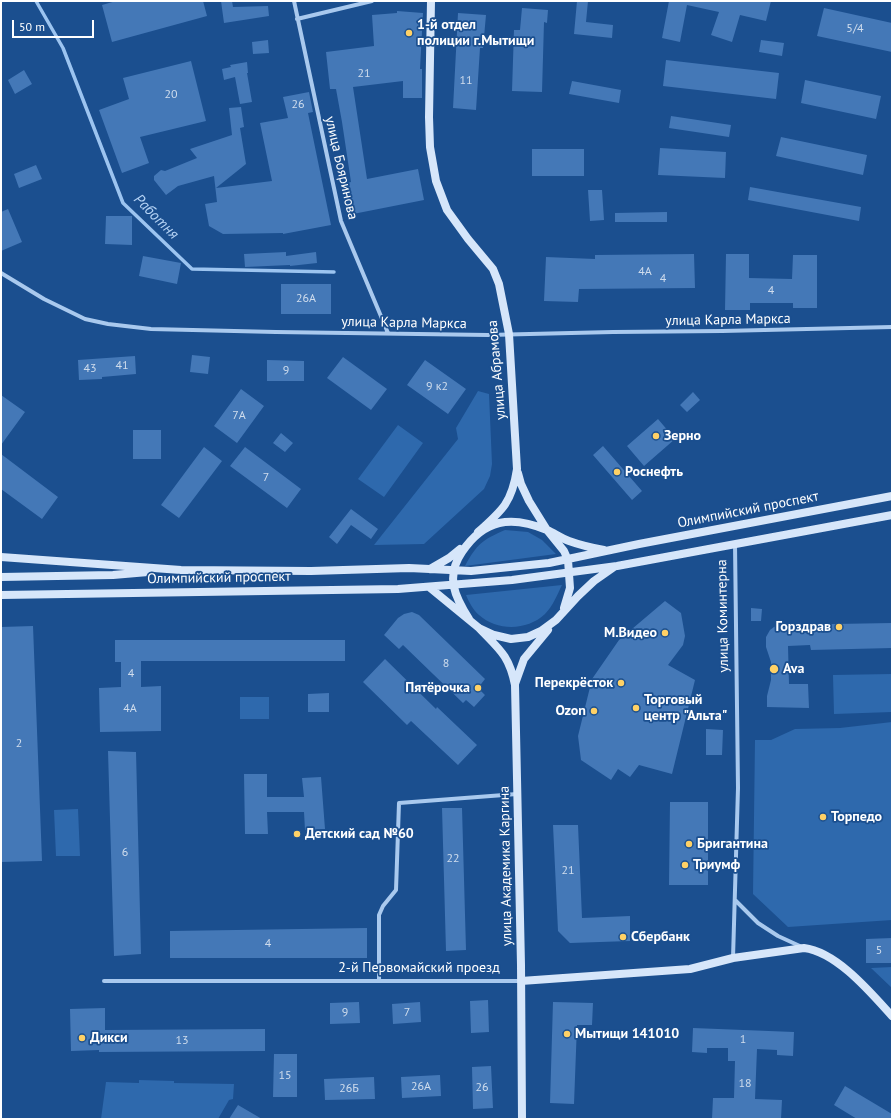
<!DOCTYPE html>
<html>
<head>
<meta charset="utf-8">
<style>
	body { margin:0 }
	#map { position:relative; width:893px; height:1120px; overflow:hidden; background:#1b4f8f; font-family:"PT Sans",sans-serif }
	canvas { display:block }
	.frame { position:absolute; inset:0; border:2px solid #fff; pointer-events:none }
	.scale { position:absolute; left:12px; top:20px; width:82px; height:18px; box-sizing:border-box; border:2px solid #fff; border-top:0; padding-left:5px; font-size:12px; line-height:14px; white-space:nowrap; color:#fff; -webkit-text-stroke:3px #1b4f8f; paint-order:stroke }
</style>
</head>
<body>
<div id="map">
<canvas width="893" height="1120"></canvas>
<div class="frame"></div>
<div class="scale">50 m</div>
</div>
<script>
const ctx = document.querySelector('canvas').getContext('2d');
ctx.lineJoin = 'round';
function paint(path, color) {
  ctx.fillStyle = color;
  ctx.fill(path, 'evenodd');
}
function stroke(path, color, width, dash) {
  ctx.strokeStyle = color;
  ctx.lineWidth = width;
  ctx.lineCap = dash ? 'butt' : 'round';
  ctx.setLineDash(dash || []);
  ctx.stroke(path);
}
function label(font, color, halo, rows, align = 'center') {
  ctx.font = font + ' "PT Sans",sans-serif';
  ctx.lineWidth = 3.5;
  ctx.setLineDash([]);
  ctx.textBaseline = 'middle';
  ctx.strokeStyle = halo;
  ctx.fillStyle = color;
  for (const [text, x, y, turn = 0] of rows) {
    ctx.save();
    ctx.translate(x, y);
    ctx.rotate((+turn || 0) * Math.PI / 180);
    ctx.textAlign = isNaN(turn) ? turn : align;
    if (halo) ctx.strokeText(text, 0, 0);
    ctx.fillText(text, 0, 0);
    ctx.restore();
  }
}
const green = new Path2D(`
	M478 391 489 394 492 464 490 476 484 489 424 544 374 545 458 439 456 428Z
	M398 425 423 443 384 497 358 479Z
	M505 530 528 532 542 540 556 554 465 566C477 544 482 540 505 530Z
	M562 585C557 595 553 606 545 614 527 631 497 631 479 615 473 610 469 602 466 595Z
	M892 674V712L834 714 833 675Z
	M240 697H269V719H240Z
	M892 722V920L788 927 753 894 755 740H771L795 729 840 728Z
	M78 809 80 856H56L54 810Z
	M892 967V988L871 968Z
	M139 1080 174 1081V1083L234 1084 233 1099 229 1100 218 1119H101L106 1082 139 1083Z`);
const stream = new Path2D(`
	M36 1 63 48 123 203 192 269 334 272`);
const building = new Path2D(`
	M116 1H203L207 16 112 42 102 5Z
	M221 1H232L233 7 268 6 269 16 224 23Z
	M577 1H588L586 22 613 25 612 38 574 34Z
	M669 1H771L766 21 740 15 732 42 711 35 719 12 687 5 680 42 662 38Z
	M522 8 548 10 547 23 544 22 542 92 512 91 514 30H520Z
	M824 8 892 23V52L817 36Z
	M397 11 423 13 420 69H422V98H403V81L353 87 367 179 418 169 424 200 353 214 347 183 351 182 342 122 336 89H330L326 52 374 46 372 15 397 13Z
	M458 13 486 15 483 48H480L476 110 453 108Z
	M268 40 269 53 253 54 252 42Z
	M761 40 784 43 782 56 759 52Z
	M666 60 779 73 776 99 663 86Z
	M191 61 206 121 140 137 149 163 122 173 99 110 129 99 123 78Z
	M247 62 248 73H247L252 102 240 104 235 77 224 80 222 69 231 67 230 65Z
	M24 70 32 84 15 94 8 80Z
	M805 80 881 96 876 119 801 103Z
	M572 81 621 90 619 103 569 94Z
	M309 92 313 112 308 113 331 225 283 234V233L223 234 209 226 205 204 217 202 214 176 178 186 166 195 154 180V176L161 170 165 171 197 158 190 149 232 135 229 108 241 107 244 127 240 128 246 164 216 188 272 181 260 123 288 118 283 97Z
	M671 116 731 125 729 137 669 128Z
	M781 137 867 155 863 175 776 156Z
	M660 148 726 152 725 178 658 175Z
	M532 149H584V176H532Z
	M36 165 42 179 19 188 14 174Z
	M750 187 861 207 859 221 748 200Z
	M588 190H602L604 220 590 221Z
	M8 209 22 242 1 251V212Z
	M667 212V222H615V213Z
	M106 216H132V245L105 244Z
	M286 252V256L316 252 317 263 290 266V265L245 267 244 254Z
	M694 254 695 288 579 289 578 302 544 301 546 257 595 259V255Z
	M726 254H749V278L792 279 793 255H817V308H793V303H750V310H725Z
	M143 256 181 263 177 284 139 276Z
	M281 284H331V314H281Z
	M192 355 210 357 208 374 190 372Z
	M135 356 136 374 102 377V379L79 380 78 360Z
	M343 357 387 389 371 410 327 378Z
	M267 360 304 361V381H267Z
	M425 360 466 389 448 414 407 385Z
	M241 389 264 406 237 443 214 426Z
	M693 392 700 400 687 412 680 405Z
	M1 395 25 412 1 445Z
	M658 419 675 439 644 466 627 446Z
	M133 430H161V459H133Z
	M281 433 293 443 285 452 273 443Z
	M603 446 642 491 632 500 593 455Z
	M204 447 222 461 179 518 161 505Z
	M245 447 301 489 287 508 230 466Z
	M1 454 58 497 42 519 1 489Z
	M351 509 378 529 371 539 351 525 337 544 329 537Z
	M665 601 681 613 685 636 683 645 668 665 695 680 672 774 639 765 630 777 618 769 611 780 581 760 578 736 592 679 619 640Z
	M751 608 762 609 761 621H751Z
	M412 612 419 615 485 679 478 688 485 695 474 707 466 700 463 703 403 645 399 649 384 635 398 618 404 614Z
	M892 623V648L811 650 810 645 788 646 789 684H808L809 708 767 707V696L771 680V662L766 647V637L770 630 774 627 778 625Z
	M33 626 42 861 1 862V627Z
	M115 640H345V661H141V687L161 686V731L100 732 99 688 121 687V662H115Z
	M385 659 436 709 437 707 477 745 458 765 411 721 407 725 363 682Z
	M329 693V712H308V694Z
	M706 729 723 730 722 755H706Z
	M108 751 136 752 141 954 114 956Z
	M244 774H267V797H304L302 778 321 777 325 829 305 830 304 812H267L268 834H245Z
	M670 802H708V885H669Z
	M442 808H462L466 950 446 951Z
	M553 825H578L582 918 630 916V941L570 943 558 931Z
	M367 928V958H170V931Z
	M892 938V963H866V939Z
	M488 1000 489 1032 471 1033 470 1001Z
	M359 1002 360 1023 330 1024V1003Z
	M420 1002 421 1022 393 1024 392 1004Z
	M553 1002 593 1003 592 1025H577L574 1104 550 1103Z
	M105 1008V1030L265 1029V1051L99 1052V1050L71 1051 70 1009Z
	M693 1028 794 1032 793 1056 777 1055V1050L757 1049 755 1099 782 1100 781 1119H712L713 1098H734L735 1061H728V1048H707V1053L692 1052Z
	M274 1054H297V1097H273Z
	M491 1066 493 1108 473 1109 472 1067Z
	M440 1075 441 1096 402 1098 401 1077Z
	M374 1077 375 1099 325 1100 324 1079Z
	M845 1086 892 1114V1119H857L834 1105Z
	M238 1105 262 1119H229Z`);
const street = new Path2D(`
	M294 1 341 221 388 333
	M297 19 372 1
	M1 273 44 299 85 319 108 324 151 329 276 332 488 335 613 332 722 331 892 327
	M735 900 758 923 778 936 802 947
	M733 958 738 788 735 544
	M104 981H521
	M379 981V915L383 906 396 890 399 803 517 794`);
const secondary = new Path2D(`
	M431 1 429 117 430 147 436 181 447 210 468 239 493 269 499 284 509 334 517 469C512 502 503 510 478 532
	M518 473 521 484 529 501 547 530 564 551 568 560 570 588 564 608
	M1 557 181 570 311 571 409 568 471 571 549 563 639 544 892 496
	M430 569 449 558 460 549
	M1 577 113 575 148 572
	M429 587 479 628 494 635 511 639 528 637 541 631 556 620 578 596 594 581 614 567
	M1 595 398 589 512 580 617 566 892 515
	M469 619C455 597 445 577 462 552 484 519 511 515 547 530 554 533 561 538 569 541 580 545 593 548 604 550
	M479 628C499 649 509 655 515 685L521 965 522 1119
	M515 684 524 659 548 630
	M521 981 690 969 733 958 804 948C837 952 871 993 892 1016`);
const markers = [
	[409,33,4,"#ffd166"],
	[656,436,4,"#ffd166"],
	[617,472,4,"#ffd166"],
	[839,627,4,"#ffd166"],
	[665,633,4,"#ffd166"],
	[774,669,5,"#ffd166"],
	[621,683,4,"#ffd166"],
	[478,688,4,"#ffd166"],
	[636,708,4,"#ffd166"],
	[594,711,4,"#ffd166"],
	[823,817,4,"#ffd166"],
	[297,834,4,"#ffd166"],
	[689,844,4,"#ffd166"],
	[685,865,4,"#ffd166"],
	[623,937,4,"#ffd166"],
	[567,1034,4,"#ffd166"],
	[82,1038,4,"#ffd166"]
];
const numberNames = [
	["5/4",855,29],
	["21",364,74],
	["11",466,81],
	["20",171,95],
	["26",298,105],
	["4А",645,272],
	["4",663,279],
	["4",771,291],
	["26А",306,299],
	["41",122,366],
	["43",90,369],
	["9",286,371],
	["9 к2",437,387],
	["7А",239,416],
	["7",266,478],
	["8",446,664],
	["4",131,674],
	["4А",130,709],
	["2",19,744],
	["6",125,853],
	["22",453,859],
	["21",568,871],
	["4",268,944],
	["5",879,951],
	["9",345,1013],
	["7",407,1013],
	["1",743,1040],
	["13",182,1041],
	["15",285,1076],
	["18",745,1084],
	["26А",421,1087],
	["26",482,1088],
	["26Б",349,1089]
];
const poiNames = [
	["1-й отдел",417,25],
	["полиции г.Мытищи",417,41],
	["Зерно",664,436],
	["Роснефть",625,472],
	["Горздрав",831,627,"right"],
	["М.Видео",657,633,"right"],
	["Ava",783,669],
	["Перекрёсток",613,683,"right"],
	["Пятёрочка",470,688,"right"],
	["Торговый",644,700],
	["центр \"Альта\"",644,716],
	["Ozon",586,711,"right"],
	["Торпедо",831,817],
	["Детский сад №60",305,834],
	["Бригантина",697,844],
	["Триумф",693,865],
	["Сбербанк",631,937],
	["Мытищи 141010",575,1034],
	["Дикси",90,1038]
];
const streetNames = [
	["улица Бояринова",341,168,77],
	["улица Карла Маркса",728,320,-1],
	["улица Карла Маркса",404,323,1],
	["улица Абрамова",497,370,-95],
	["Олимпийский проспект",748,510,-11],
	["Олимпийский проспект",219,578,-1],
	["улица Коминтерна",723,616,-91],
	["улица Академика Каргина",506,866,-91],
	["2-й Первомайский проезд",419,968]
];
const waterNames = [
	["Работня",156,217,45]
];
paint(green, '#2e69ad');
stroke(stream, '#9cc4f0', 3.5);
paint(building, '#4478b7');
stroke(street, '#a9c9ee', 4);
stroke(secondary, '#d6e6fa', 8);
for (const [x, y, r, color] of markers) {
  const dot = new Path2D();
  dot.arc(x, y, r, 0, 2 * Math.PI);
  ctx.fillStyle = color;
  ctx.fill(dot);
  stroke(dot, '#1b4f8f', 1.5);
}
label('12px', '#d0dded', null, numberNames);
label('bold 14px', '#fff', '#1b4f8f', poiNames, 'left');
label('14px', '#fff', '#1b4f8f', streetNames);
label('italic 15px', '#b5d3f5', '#1b4f8f', waterNames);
</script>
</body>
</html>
